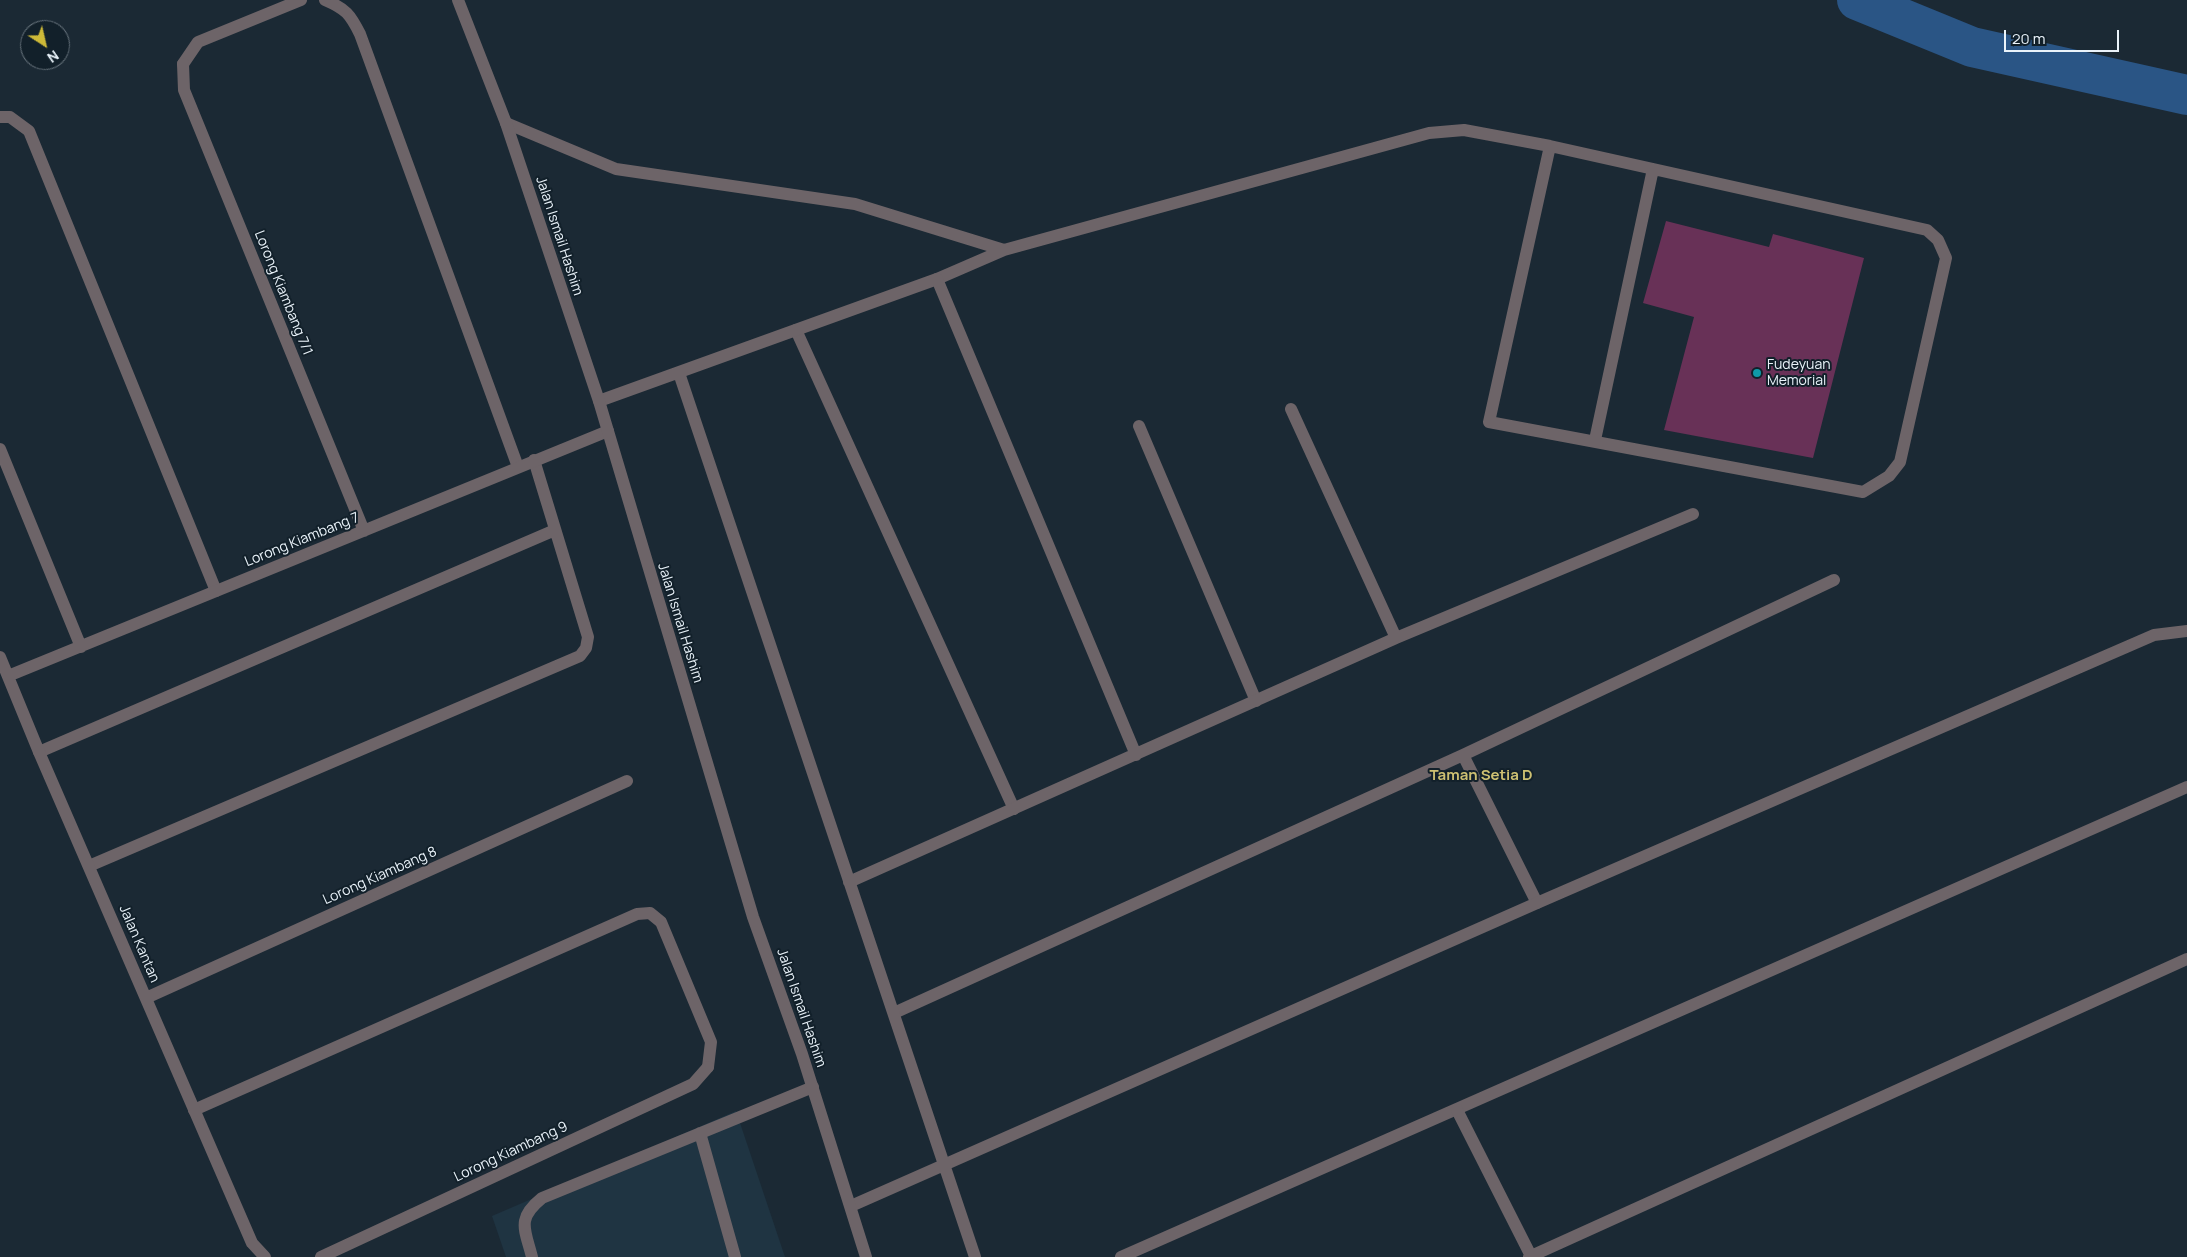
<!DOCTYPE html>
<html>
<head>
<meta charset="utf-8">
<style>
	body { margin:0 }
	#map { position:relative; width:2187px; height:1257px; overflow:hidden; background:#1b2934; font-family:Manrope,sans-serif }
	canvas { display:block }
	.north { position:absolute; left:20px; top:20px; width:50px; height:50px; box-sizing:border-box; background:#12202a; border:1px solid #68747d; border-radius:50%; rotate:145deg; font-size:14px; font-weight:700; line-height:20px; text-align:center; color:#eaf3fa }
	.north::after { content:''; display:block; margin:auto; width:18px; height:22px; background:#cdb938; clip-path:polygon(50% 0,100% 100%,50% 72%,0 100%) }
	.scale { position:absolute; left:2004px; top:30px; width:115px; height:22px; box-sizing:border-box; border:2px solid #eaf3fa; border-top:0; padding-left:6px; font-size:15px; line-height:18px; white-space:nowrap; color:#eaf3fa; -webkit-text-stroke:4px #12202a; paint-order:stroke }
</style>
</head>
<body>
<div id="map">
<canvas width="2187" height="1257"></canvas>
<div class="north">N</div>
<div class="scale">20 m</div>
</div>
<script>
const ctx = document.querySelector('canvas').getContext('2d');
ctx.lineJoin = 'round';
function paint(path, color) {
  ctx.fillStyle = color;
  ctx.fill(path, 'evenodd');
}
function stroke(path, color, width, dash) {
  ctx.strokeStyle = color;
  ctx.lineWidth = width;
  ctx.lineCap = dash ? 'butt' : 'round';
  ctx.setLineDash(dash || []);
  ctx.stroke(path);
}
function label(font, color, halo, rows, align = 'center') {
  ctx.font = font + ' Manrope,sans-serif';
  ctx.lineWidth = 4;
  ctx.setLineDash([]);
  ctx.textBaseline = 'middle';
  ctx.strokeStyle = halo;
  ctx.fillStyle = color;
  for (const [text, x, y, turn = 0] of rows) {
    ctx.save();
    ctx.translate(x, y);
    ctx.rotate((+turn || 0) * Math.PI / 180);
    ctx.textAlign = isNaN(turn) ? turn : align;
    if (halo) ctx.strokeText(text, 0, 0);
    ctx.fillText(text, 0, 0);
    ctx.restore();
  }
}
const built = new Path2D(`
	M736 1111 785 1257H506L492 1216Z`);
const canal = new Path2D(`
	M1857 0 1972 47 2187 95`);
const building = new Path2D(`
	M1666 221 1769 247 1773 234 1864 258 1813 458 1664 430 1694 317 1643 303Z`);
const service = new Path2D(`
	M325 0C346 9 350 14 360 34L518 467
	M183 64 198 42 301 0
	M0 117H10L29 131 216 591
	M506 123 616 169 855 204 1004 250
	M937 279 1004 250 1429 133 1464 130 1550 146 1927 230 1938 240 1946 258 1900 462 1889 476 1863 492 1489 422 1550 146
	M796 330 1014 809
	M1139 426 1256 701
	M1595 440 1653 169
	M39 752 555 530
	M1463 755 1537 903
	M89 866 580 656 586 648 588 637 534 460
	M894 1013 1463 755 1834 580
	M194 1110 637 914 650 913 661 922 711 1042 708 1067
	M700 1133 735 1257
	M532 1257C525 1229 516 1219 542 1198L813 1087
	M1121 1257 2187 787`);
const minor = new Path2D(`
	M183 64 184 90 364 531
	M679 373 975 1257
	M599 401 937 279 1136 755
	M1291 409 1396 638
	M0 449 81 647
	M0 657 39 752 252 1243 265 1257
	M8 676 608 431
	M849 882 1396 638 1693 514
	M146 998 627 781
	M1457 1110 1531 1256
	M851 1206 1537 903 2154 635 2187 631
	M321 1257 693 1084 708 1067
	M1529 1257 2187 959`);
const tertiary = new Path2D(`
	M458 0 506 123 599 401 753 917 802 1054 866 1257`);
const markers = [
	[1757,373,5,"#0f9aa8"]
];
const streetNames = [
	["Jalan Ismail Hashim",559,236,72],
	["Lorong Kiambang 7/1",283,293,68],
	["Lorong Kiambang 7",302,540,-22],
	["Jalan Ismail Hashim",680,623,73],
	["Lorong Kiambang 8",380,876,-24],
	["Jalan Kantan",139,944,67],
	["Jalan Ismail Hashim",801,1008,71],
	["Lorong Kiambang 9",511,1152,-25]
];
const poiNames = [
	["Fudeyuan",1767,365],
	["Memorial",1767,381]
];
const neighbourhoodNames = [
	["Taman Setia D",1481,776]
];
paint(built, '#1f3442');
stroke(canal, '#2a5585', 40);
paint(building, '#683157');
stroke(service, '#6d6468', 12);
stroke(minor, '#6d6468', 12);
stroke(tertiary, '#6d6468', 12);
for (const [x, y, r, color] of markers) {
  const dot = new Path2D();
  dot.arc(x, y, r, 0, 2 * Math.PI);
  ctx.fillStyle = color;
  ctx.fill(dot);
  stroke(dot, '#12202a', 2);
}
label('14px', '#eaf3fa', '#12202a', streetNames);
label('14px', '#eaf3fa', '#12202a', poiNames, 'left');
label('bold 15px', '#cdc072', '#12202a', neighbourhoodNames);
</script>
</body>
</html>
